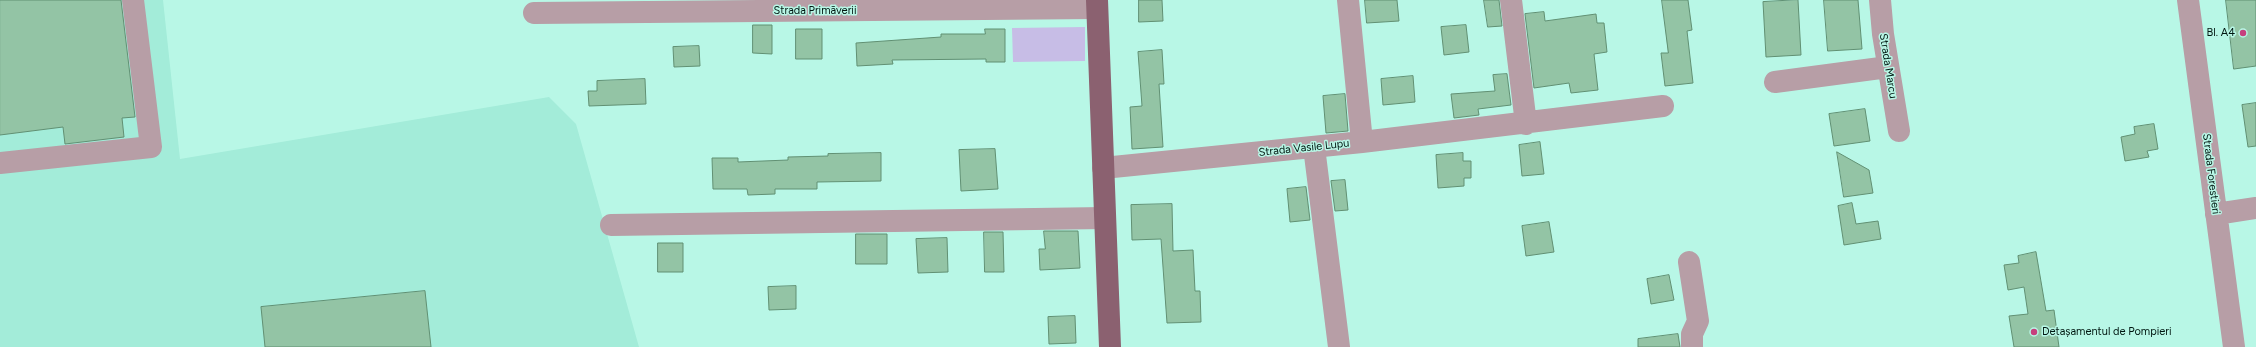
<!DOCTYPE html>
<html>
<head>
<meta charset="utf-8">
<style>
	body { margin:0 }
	canvas { display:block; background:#b8f7e6 }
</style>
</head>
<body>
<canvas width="2256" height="347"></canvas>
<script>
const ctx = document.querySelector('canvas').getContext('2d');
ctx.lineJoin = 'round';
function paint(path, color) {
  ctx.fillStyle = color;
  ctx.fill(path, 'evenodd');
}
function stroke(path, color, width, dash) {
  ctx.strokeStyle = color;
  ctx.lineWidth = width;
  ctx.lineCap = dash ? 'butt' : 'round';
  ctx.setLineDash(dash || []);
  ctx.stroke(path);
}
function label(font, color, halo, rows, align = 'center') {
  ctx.font = font + ' Figtree,sans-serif';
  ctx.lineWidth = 3;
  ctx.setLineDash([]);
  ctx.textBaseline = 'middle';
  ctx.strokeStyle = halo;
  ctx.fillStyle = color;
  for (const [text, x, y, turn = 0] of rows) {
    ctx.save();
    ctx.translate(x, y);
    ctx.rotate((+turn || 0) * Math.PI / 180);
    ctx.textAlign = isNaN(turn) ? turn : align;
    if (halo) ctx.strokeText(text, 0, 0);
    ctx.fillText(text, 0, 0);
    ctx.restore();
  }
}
const built = new Path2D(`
	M0 0H163L180 159 549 97 576 124 639 347H0Z`);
const green = new Path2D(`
	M1085 27V61L1013 62 1012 28Z`);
const building = new Path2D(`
	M0 0H121L135 117 122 118 124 137 65 144 63 127 0 135Z
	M1139 0H1162L1163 21 1139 22Z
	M1365 0H1397L1399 21 1367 23Z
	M1484 0H1499L1502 26 1488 27Z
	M1662 0H1688L1692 30 1687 31 1693 83 1665 86 1661 53H1668Z
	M1798 0 1801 55 1766 57 1763 2Z
	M1824 0H1858L1862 49 1828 51Z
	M2226 0H2256V66L2234 69Z
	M1544 12 1545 21 1596 14 1597 23H1604L1607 52 1594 54 1598 90 1571 93 1569 83 1534 88 1525 14Z
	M753 25H772V54L753 53Z
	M1466 25 1469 52 1444 55 1441 27Z
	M796 29H822V59H796Z
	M985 29H1005V62H986V59L892 60 893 64 857 66 856 43 941 37V34H985Z
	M699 46 700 66 674 67 673 47Z
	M1162 50 1164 84H1159L1163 147 1132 149 1130 107 1142 106 1138 52Z
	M1507 74 1511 105 1478 109 1479 115 1454 118 1451 94 1495 91 1493 75Z
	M1413 76 1415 102 1383 105 1381 79Z
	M645 79 646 104 589 106 588 91H597V81Z
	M1345 94 1348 131 1326 133 1323 96Z
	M2256 103V146L2248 147 2242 105Z
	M1865 109 1870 141 1834 146 1829 114Z
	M2154 124 2158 149 2147 151 2149 157 2125 161 2121 137 2135 134 2134 127Z
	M1540 142 1544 174 1522 176 1519 145Z
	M995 149 998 189 961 191 959 150Z
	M1837 152 1869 170 1873 193 1844 197Z
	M881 153V181L817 182V189H775V194L748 195 747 189H713L712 158H738V162L788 160V157L828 156V154Z
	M1463 153V161H1471V178H1464V186L1438 188 1436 155Z
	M1345 180 1348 210 1335 211 1331 181Z
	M1306 187 1310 220 1290 222 1287 189Z
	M1852 203 1856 224 1878 221 1881 239 1844 245 1838 206Z
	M1172 204 1173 251 1193 250 1195 291H1200L1201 322 1167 323 1161 239 1132 240 1131 205Z
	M1549 222 1554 252 1526 256 1522 226Z
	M1044 231H1078L1080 268 1040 270 1039 249H1045Z
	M984 232H1003L1004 272H985Z
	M856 234H887V264H856Z
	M947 238 948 272 918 273 916 239Z
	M658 243H683V272H658Z
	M2036 252 2046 311 2054 310 2059 347H2014L2009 316 2028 314 2024 287 2008 290 2004 265 2019 263 2018 256Z
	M1669 275 1674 300 1651 304 1647 279Z
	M796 286V309L769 310 768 287Z
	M425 291 431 347H265L261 307Z
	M1075 316 1076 343 1049 344 1048 317Z
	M1678 334 1680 347H1638V339Z`);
const minor = new Path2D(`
	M1348 0 1362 142
	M1511 0 1526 124
	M1880 0 1883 34 1899 131
	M2188 0 2234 347
	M534 13 1097 8
	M1775 82 1888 67
	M1314 147 1339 347
	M0 163 151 147 133 0
	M1103 168 1362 142 1663 106
	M2216 214 2256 208
	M611 225 1105 218
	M1689 262 1698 321 1692 334V347`);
const major = new Path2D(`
	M1097 0 1110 347`);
const markers = [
	[2243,33,4,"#c63f7d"],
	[2034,332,4,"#c63f7d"]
];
const streetNames = [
	["Strada Primăverii",815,11],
	["Strada Marcu",1888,66,81],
	["Strada Vasile Lupu",1304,148,-6],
	["Strada Forestieri",2211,174,83]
];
const poiNames = [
	["Bl. A4",2235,33],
	["Detașamentul de Pompieri",2042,332,"left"]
];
paint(built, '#a3ecd9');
paint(green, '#c7bde6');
paint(building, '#93c4a5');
stroke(building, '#619073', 1);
stroke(minor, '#b79ea6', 22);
stroke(major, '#8b6170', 22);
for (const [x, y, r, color] of markers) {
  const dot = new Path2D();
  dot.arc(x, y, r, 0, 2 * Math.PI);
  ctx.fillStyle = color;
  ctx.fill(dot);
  stroke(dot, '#b8f7e6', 1.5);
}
label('11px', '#001711', '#b8f7e6', streetNames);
label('11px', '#001711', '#b8f7e6', poiNames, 'right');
</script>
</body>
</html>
